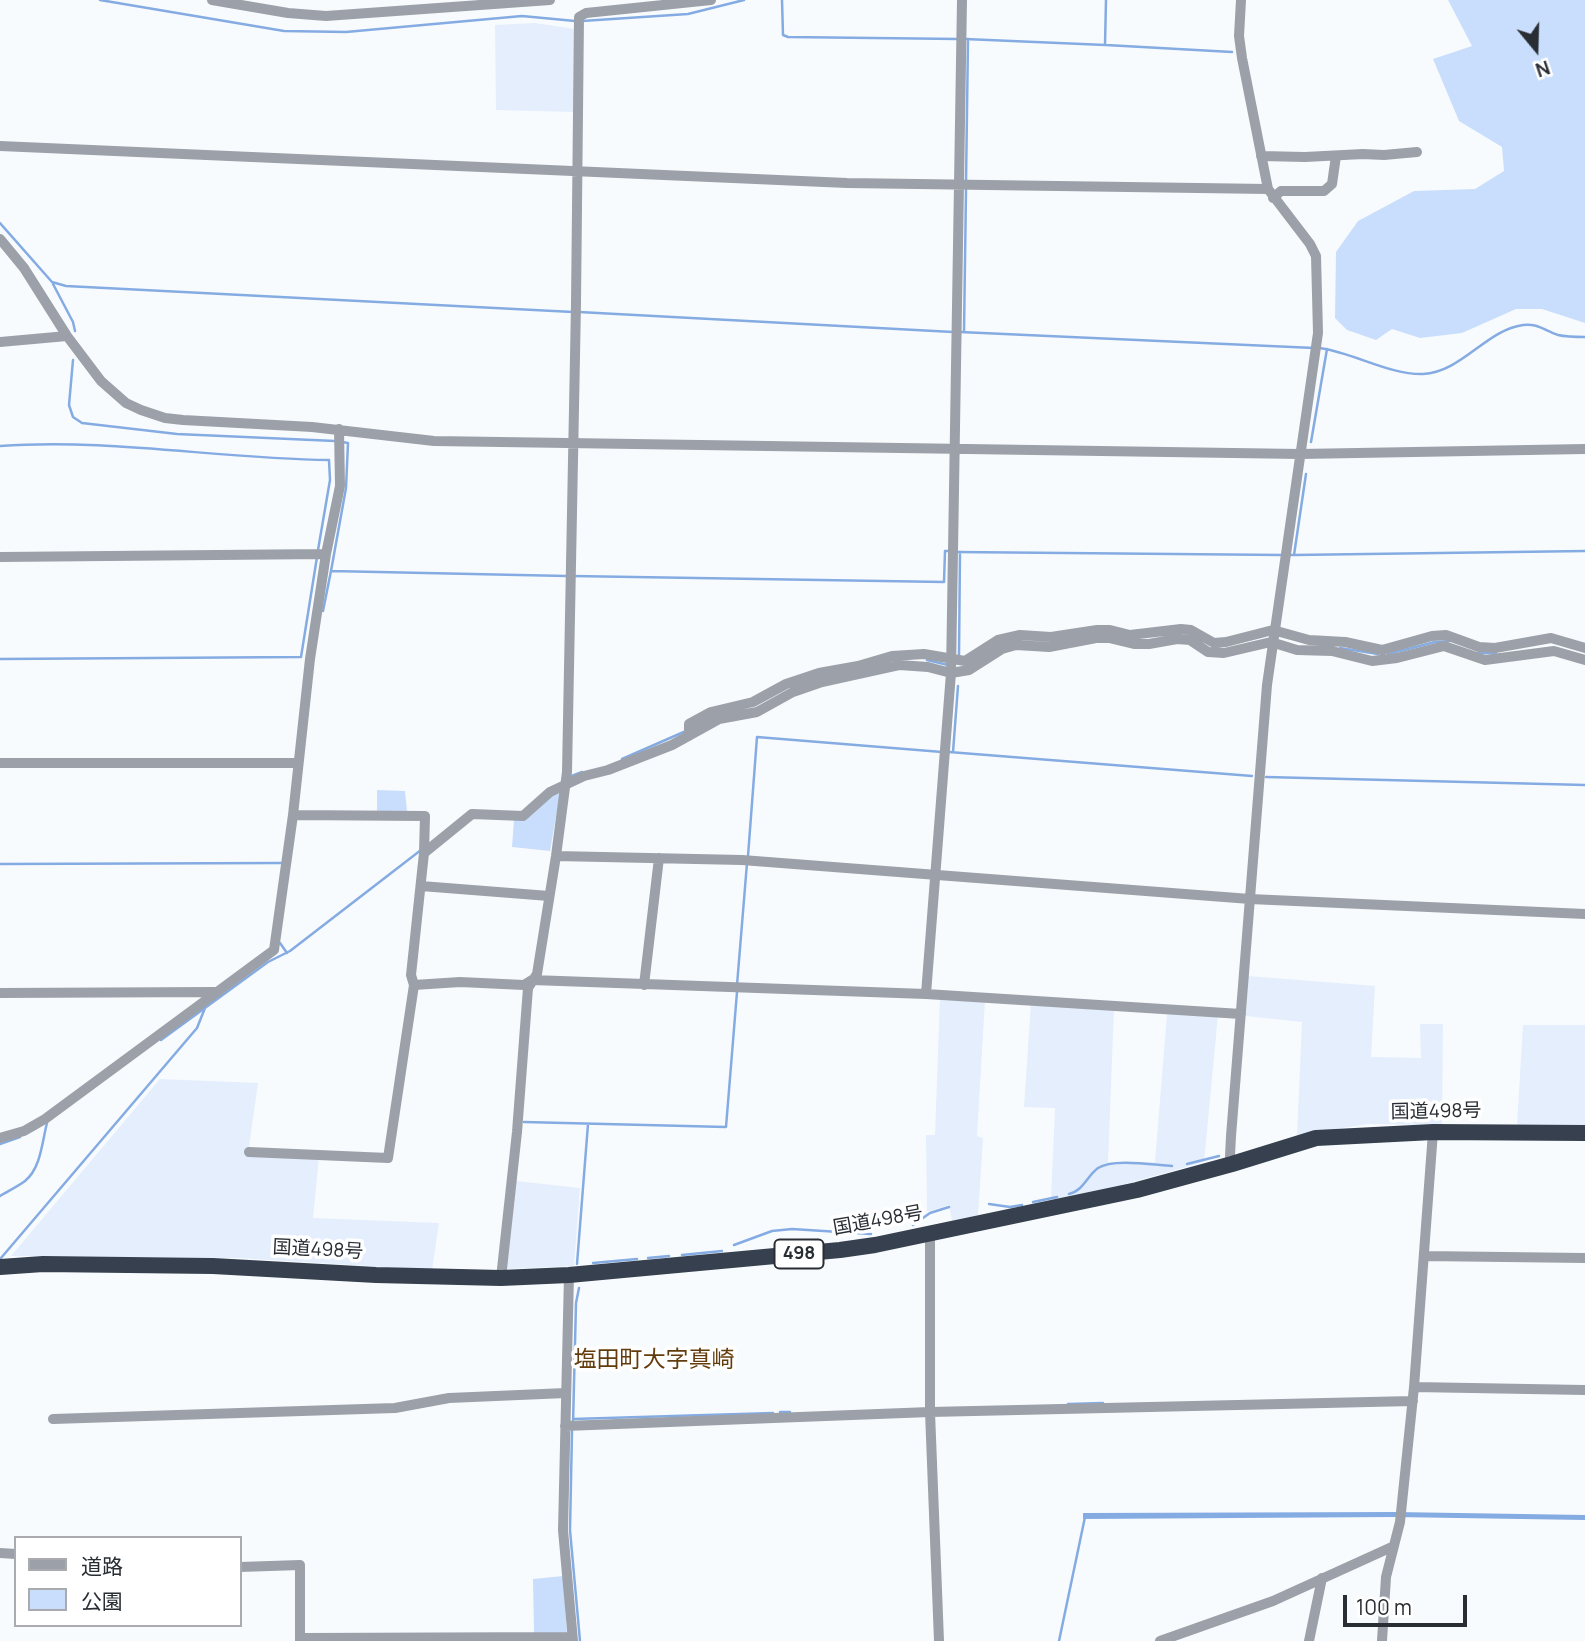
<!DOCTYPE html>
<html>
<head>
<meta charset="utf-8">
<style>
	body { margin:0 }
	#map { position:relative; width:1585px; height:1641px; overflow:hidden; background:#f8fbfe; font-family:Manrope,"Noto Sans JP",sans-serif }
	canvas { display:block }
	.legend { position:absolute; left:14px; top:1536px; width:228px; height:91px; box-sizing:border-box; background:#fff; border:2px solid #a9abae; margin:0; padding:9px 12px; list-style:none; font-size:21px; color:#292e35 }
	.legend li { display:flex; align-items:center; gap:14px; height:35px }
	.legend b { width:35px; border:2px solid #a9abae }
	.north { position:absolute; left:1501px; top:14px; width:70px; height:70px; -webkit-text-stroke:5px #fff; paint-order:stroke; rotate:161deg; font-size:19px; font-weight:700; line-height:28px; text-align:center; color:#292e35 }
	.north::after { content:''; display:block; margin:auto; width:24px; height:32px; background:#292e35; clip-path:polygon(50% 0,100% 100%,50% 72%,0 100%) }
	.scale { position:absolute; left:1343px; top:1595px; width:124px; height:32px; box-sizing:border-box; border:4px solid #292e35; border-top:0; padding-left:9px; font-size:21px; line-height:24px; white-space:nowrap; color:#292e35; -webkit-text-stroke:5px #fff; paint-order:stroke }
</style>
</head>
<body>
<div id="map">
<canvas width="1585" height="1641"></canvas>
<ul class="legend">
<li><b style="height:9px;background:#9ca1a9"></b>道路</li>
<li><b style="height:19px;background:#c9defc"></b>公園</li>
</ul>
<div class="north">N</div>
<div class="scale">100 m</div>
</div>
<script>
const ctx = document.querySelector('canvas').getContext('2d');
ctx.lineJoin = 'round';
function paint(path, color) {
  ctx.fillStyle = color;
  ctx.fill(path, 'evenodd');
}
function stroke(path, color, width, dash) {
  ctx.strokeStyle = color;
  ctx.lineWidth = width;
  ctx.lineCap = dash ? 'butt' : 'round';
  ctx.setLineDash(dash || []);
  ctx.stroke(path);
}
function label(font, color, halo, rows, align = 'center') {
  ctx.font = font + ' Manrope,"Noto Sans JP",sans-serif';
  ctx.lineWidth = 7;
  ctx.setLineDash([]);
  ctx.textBaseline = 'middle';
  ctx.strokeStyle = halo;
  ctx.fillStyle = color;
  for (const [text, x, y, turn = 0] of rows) {
    ctx.save();
    ctx.translate(x, y);
    ctx.rotate((+turn || 0) * Math.PI / 180);
    ctx.textAlign = isNaN(turn) ? turn : align;
    if (halo) ctx.strokeText(text, 0, 0);
    ctx.fillText(text, 0, 0);
    ctx.restore();
  }
}
const built = new Path2D(`
	M535 23 575 29 574 112 496 110 495 25Z
	M1248 976 1375 986 1371 1057 1421 1058 1420 1024H1443L1442 1125 1368 1124 1297 1135 1302 1022 1246 1016Z
	M940 997 985 1000 977 1136 983 1138 978 1215 952 1221 949 1205 927 1212 926 1135H935Z
	M1031 1003 1114 1008 1108 1162H1155L1167 1014 1218 1015 1204 1162 1118 1186 1051 1200 1055 1108 1024 1107Z
	M1523 1025H1585V1125H1517Z
	M160 1079 258 1083 248 1154 319 1157 313 1218 439 1223 432 1270 239 1258 11 1256Z
	M516 1181 580 1188 574 1266 506 1269Z`);
const green = new Path2D(`
	M1448 0H1585V323L1542 309H1516L1462 333 1420 338 1392 329 1376 340 1347 330 1335 318 1336 252 1358 221 1414 191 1475 189 1504 171 1502 147 1459 121 1433 59 1472 46Z
	M377 790 405 791 407 811 377 812Z
	M554 794H560L550 851 512 847 514 819Z
	M563 1576 567 1633H534L533 1579Z`);
const water = new Path2D(`
	M1395 1512 1585 1515V1520L1394 1517 1083 1519V1513Z`);
const stream = new Path2D(`
	M100 0 284 31 346 32 522 16 575 21
	M782 0 783 35 788 37 958 39
	M582 21 688 14 744 0
	M965 39 1105 45 1106 0
	M1106 45 1232 52
	M966 183 968 39
	M0 223 52 282 66 286 573 312
	M53 284 73 322 75 331
	M579 312 953 332
	M960 332 1314 348
	M964 332 966 190
	M1320 348C1354 353 1390 375 1423 374 1462 372 1486 330 1523 325 1538 323 1545 331 1558 335 1567 337 1577 337 1585 337
	M73 360 69 405 73 417 82 423 177 434 335 441
	M342 442 348 443 346 488 331 571 566 576
	M1311 442 1327 349
	M0 446C109 438 220 459 329 460L330 480 318 550
	M956 552 1282 555
	M1288 555H1294L1306 474
	M1294 555 1585 551
	M572 576 944 582 945 551H949
	M323 611 331 571
	M1340 648 1378 654
	M1478 653H1496
	M1388 654 1435 642 1450 641
	M959 655 960 552
	M0 659 301 657 317 557
	M927 660 948 665
	M949 752 1252 776
	M953 752 958 686
	M622 759 686 731
	M569 777 582 772
	M1266 777 1585 785
	M748 856 757 737 942 752
	M0 864 281 863
	M280 943 287 953
	M737 985 747 863
	M161 1040 268 962 290 951 421 850
	M524 1122 726 1127 737 992
	M0 1144 20 1137
	M1187 1164 1219 1156
	M1069 1194C1083 1191 1087 1176 1098 1168 1113 1158 1154 1165 1172 1166
	M0 1196C8 1191 17 1187 25 1181 41 1168 42 1142 47 1123
	M1033 1202 1057 1197
	M989 1204 1010 1207 1022 1205
	M913 1225 930 1213 949 1207
	M734 1245 772 1231 792 1229 871 1234
	M682 1255 722 1251
	M1 1258 197 1028 205 1008
	M648 1258 669 1256
	M593 1263 637 1259
	M577 1264 588 1124
	M1068 1404 1103 1403
	M780 1412H790
	M573 1419 773 1413
	M573 1424 576 1303 579 1288
	M572 1431 570 1530 580 1641
	M1059 1641 1085 1517`);
const minor = new Path2D(`
	M212 0 288 13 326 16 550 0
	M0 146 847 183 1268 189
	M1261 156 1305 157 1363 154 1384 155 1417 152
	M1273 198 1281 191H1324L1332 184 1336 156
	M0 239 24 268 67 336 101 381 126 403 141 410 165 418 183 420 312 427 434 441 1300 454 1585 449
	M0 342 67 336
	M0 557 326 554
	M689 736V724L711 712 753 702 786 684 819 673 858 666 892 656 924 654 965 661 998 640 1020 635 1051 637 1097 630H1110L1130 635 1181 629 1191 630 1214 643 1226 642 1273 630 1309 640 1345 642 1382 650 1432 636 1446 635 1479 647 1495 648 1551 638 1585 648
	M0 763H298
	M424 853 472 814 523 816 550 792 584 776 608 770 672 745 719 719 757 712 793 692 822 682 899 665 928 667 951 673 969 670 1002 649 1016 645 1049 647 1096 638H1109L1134 644H1149L1177 639 1190 640 1208 652 1224 653 1271 642 1297 650 1332 651 1372 661 1397 658 1444 646 1485 660 1554 651 1585 660
	M556 856 742 860 1250 899 1585 914
	M421 886 549 896
	M414 985 460 982 524 985 532 980 926 994 1241 1014
	M644 985 659 858
	M0 993 215 992
	M926 994 951 673 962 0
	M0 1138 24 1131 45 1119 274 950 293 815 310 659 326 554 340 486 339 429
	M249 1152 388 1158 414 985 411 975 424 853 425 816 293 815
	M1232 1164 1230 1156 1231 1136 1267 685 1318 333 1316 256 1310 244 1268 189 1242 58 1239 36 1241 0
	M930 1234V1412L939 1641
	M1424 1256 1585 1258
	M569 1275 563 1530 573 1641
	M501 1278 517 1132 528 988 537 974 556 856 567 772 576 304 579 17 586 13 711 0
	M1414 1387 1585 1390
	M53 1419 395 1408 449 1398 566 1393
	M565 1426 930 1412 1413 1401
	M0 1553 16 1554
	M240 1567 300 1565V1641
	M300 1638 572 1637
	M1160 1641 1273 1601 1394 1546
	M1309 1641 1322 1578
	M1382 1641 1386 1577 1400 1522 1414 1387 1433 1132`);
const highway = new Path2D(`
	M0 1267 43 1264 213 1266 376 1275 501 1278 569 1275 840 1250 875 1245 1137 1190 1232 1164 1316 1138 1433 1132 1585 1133`);
const shields = [
	[799,1254,49]
];
const shieldNames = [
	["498",799,1254]
];
const streetNames = [
	["国道498号",1436,1112,-1],
	["国道498号",878,1221,-10],
	["国道498号",318,1250,3]
];
const quarterNames = [
	["塩田町大字真崎",654,1361]
];
paint(built, '#e4eefd');
paint(green, '#c9defc');
paint(water, '#85abe3');
stroke(stream, '#85abe3', 2.5);
stroke(minor, '#9ca1a9', 10);
stroke(highway, '#36404e', 16);
for (const [x, y, w] of shields) {
  const box = new Path2D();
  box.roundRect(x - w / 2, y - 14.5, w, 29, 5);
  ctx.fillStyle = '#fff';
  ctx.fill(box);
  stroke(box, '#292e35', 2);
}
label('bold 18px', '#292e35', null, shieldNames);
label('19px', '#292e35', '#fff', streetNames);
label('23px', '#633c0e', '#fff', quarterNames);
</script>
</body>
</html>
